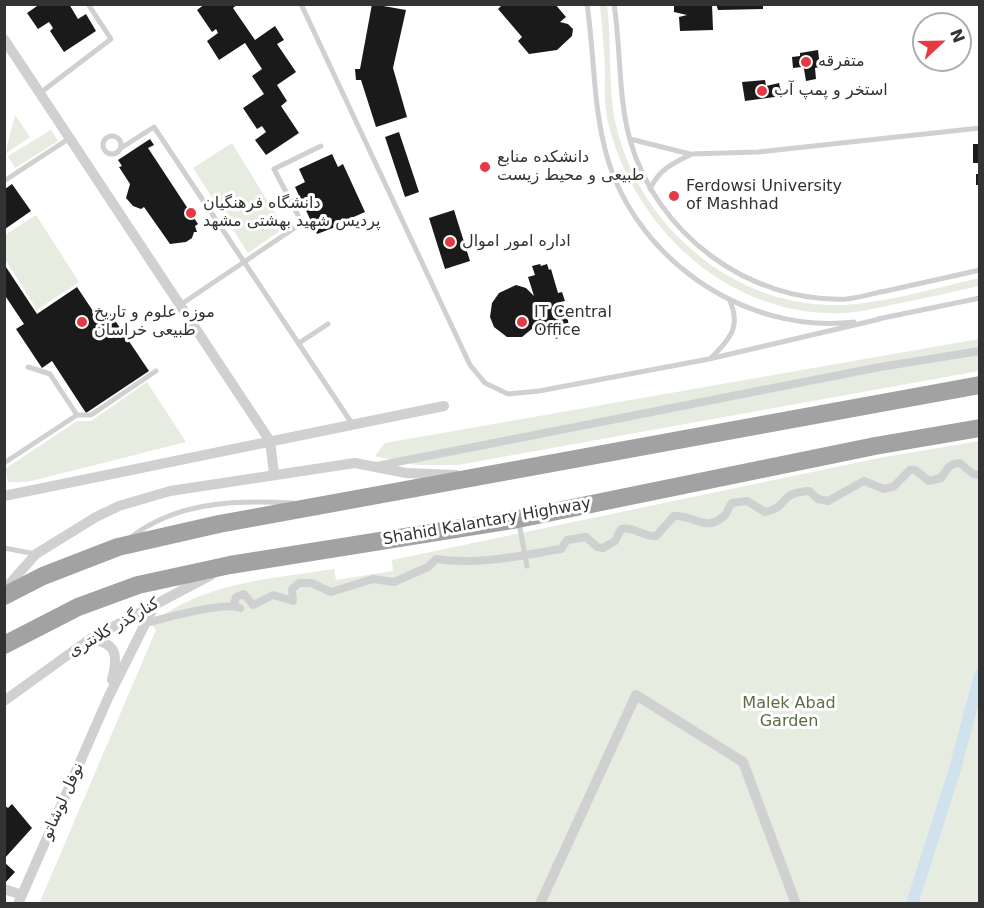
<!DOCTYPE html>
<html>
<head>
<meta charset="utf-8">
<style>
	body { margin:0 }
	#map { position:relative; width:984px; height:908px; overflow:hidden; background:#fff; font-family:"DejaVu Sans",sans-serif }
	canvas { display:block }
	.frame { position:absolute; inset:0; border:6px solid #333; pointer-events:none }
	.north { position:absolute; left:912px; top:12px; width:60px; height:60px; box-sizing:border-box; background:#fff; border:2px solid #adadad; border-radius:50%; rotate:68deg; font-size:16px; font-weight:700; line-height:24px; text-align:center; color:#333 }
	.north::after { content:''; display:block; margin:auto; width:21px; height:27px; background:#e63946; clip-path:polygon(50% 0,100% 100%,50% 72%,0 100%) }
</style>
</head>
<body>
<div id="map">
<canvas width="984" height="908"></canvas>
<div class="frame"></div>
<div class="north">N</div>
</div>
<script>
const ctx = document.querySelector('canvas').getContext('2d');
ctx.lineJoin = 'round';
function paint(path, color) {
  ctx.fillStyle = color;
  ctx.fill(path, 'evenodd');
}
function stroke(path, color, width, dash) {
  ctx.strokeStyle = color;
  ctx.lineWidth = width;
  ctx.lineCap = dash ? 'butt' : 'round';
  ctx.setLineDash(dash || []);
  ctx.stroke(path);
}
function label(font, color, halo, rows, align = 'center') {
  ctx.font = font + ' "DejaVu Sans","Noto Sans Arabic",sans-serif';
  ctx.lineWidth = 6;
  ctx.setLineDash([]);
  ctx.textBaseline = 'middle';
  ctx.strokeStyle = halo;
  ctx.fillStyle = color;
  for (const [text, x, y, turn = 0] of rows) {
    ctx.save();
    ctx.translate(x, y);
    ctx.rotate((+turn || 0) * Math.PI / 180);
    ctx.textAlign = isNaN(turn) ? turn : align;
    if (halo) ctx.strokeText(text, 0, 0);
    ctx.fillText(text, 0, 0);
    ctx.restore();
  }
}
const green = new Path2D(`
	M600 5H607L608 14C611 46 609 78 613 109 629 218 730 309 841 305 887 303 935 288 979 278V286C950 293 920 299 891 305 876 308 861 312 846 313 731 319 634 230 608 122 604 105 605 86 605 68 604 47 602 25 600 5Z
	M15 115 30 137 5 154Z
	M51 130 58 141 15 168 8 156Z
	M232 143 284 228 248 253 193 168Z
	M36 215 79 282 37 310 5 259V235Z
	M979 339V371L458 465H416L375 456 385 443Z
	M147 382 186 442 27 482H8L5 469 77 421H91Z
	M979 441V903L39 904 156 630 151 624C203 582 270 579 334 569L336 580 393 571 392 560 879 458Z`);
const canal = new Path2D(`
	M912 904 955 769 980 675`);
const building = new Path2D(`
	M40 4H69L78 19 86 14 96 31 64 52 50 31 53 28 49 22 38 29 27 13Z
	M205 4H238L233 8 255 40 275 26 284 40 277 44 296 72 277 85 287 101 281 106 299 133 266 155 255 140 266 132 262 126 257 129 243 108 264 94 252 76 262 69 245 43 219 60 207 41 218 33 216 29 212 32 197 10Z
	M372 4 406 10 393 68 407 117 376 127 361 80H356L355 69H360Z
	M503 4H555L566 17 560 22 568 24 573 29 572 36 557 50 529 54 518 41 522 37 498 9Z
	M674 4H712L713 30 680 31 679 17 687 15 674 12Z
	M716 4H763V9L718 10Z
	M818 50 820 67 815 68 816 79 806 81 804 69 802 67 793 68 792 57 800 56V53Z
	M765 80 766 86 779 83 782 96 745 101 742 82Z
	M399 132 419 192 405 197 385 137Z
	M150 139 154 145 148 148 198 224 195 226 197 232H194L192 238 186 242 170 244 144 207 141 209 133 206 126 198 130 184 119 167 122 166 118 160Z
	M973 144H980V163H973Z
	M332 154 338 167 343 164 365 212 349 219 351 221 317 234 295 187 305 182 299 169Z
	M976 174H980V185H976Z
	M12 184 31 211 5 229V189Z
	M454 210 470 261 445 269 429 218Z
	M4 264 37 314 77 287 97 317 108 310 149 371 86 413 52 361 42 368 16 329 24 324 4 294Z
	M540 264 541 266 547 264 549 270 551 269 558 293 562 292 565 301 560 302 568 320 569 332 556 339 553 331 541 335 538 324 522 337H507L494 327 490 317 492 303 499 293 516 285 526 288 534 296 528 277 535 275 532 266Z
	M12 804 32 828 4 859V805L8 808Z
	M4 862 15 872 4 884Z`);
const service = new Path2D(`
	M301 4 470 365 485 383 508 394 539 391 709 359 880 319
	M587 4C594 51 593 99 604 145 629 255 742 335 854 322
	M614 4C621 49 618 97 630 140 656 233 748 303 846 299 859 298 873 293 886 291 917 284 948 277 980 270
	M40 93 111 39 88 4
	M103 145a9 9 0 1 1 18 0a9 9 0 1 1-18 0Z
	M630 139 690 154 758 152 980 128
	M121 148 154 127 353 425
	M4 181 70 138
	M650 189C659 170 671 164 690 155
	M180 305 302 223 274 169 321 146
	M878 319 980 298
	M299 343 328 324
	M711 358C730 339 742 326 729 299
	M77 415H91L156 371
	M4 463 77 415 50 374 28 367
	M519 523 527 566
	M130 538C177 501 237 500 293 503
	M4 548 36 554`);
const pedestrian = new Path2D(`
	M377 466 880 367 980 351
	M234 605 236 597 244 594 253 605 273 595 293 601 292 589 299 583H311L331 592 373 579 394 582 428 567 436 559C478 565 519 556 561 549L567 540 586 537 597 547 603 548 615 541 621 529C635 526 642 537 656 536L674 516C694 514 705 534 725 515 728 512 728 507 732 503L747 501 765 512C790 507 777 493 809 491L818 499 828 501 864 481 884 489 893 487 910 470H915L929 481 941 478C947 470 948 464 960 463L973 474 980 475
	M146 623C165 618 225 601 240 608`);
const minor = new Path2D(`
	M4 39 270 441 274 474
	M4 496 444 406
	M4 590 36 554 96 517 119 506 170 491 355 463 406 473 456 475
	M90 639C118 643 118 656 112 680
	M4 701 90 639 211 575
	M4 889 22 895
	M18 904 108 698 155 604
	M540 904 636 695 743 762 796 904`);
const trunk = new Path2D(`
	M4 596 43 576 118 547 219 524 980 385
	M4 645 78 607 138 585 230 565 518 519 875 446 980 428`);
const markers = [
	[806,62,6,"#e63946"],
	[762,91,6,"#e63946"],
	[485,167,6,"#e63946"],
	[674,196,6,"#e63946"],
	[191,213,6,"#e63946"],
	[450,242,6,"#e63946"],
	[82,322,6,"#e63946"],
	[522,322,6,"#e63946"]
];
const poiNames = [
	["متفرقه",818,62],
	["استخر و پمپ آب",774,91],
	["دانشکده منابع",497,158],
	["طبیعی و محیط زیست",497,176],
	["Ferdowsi University",686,187],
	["of Mashhad",686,205],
	["دانشگاه فرهنگیان",203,204],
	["پردیس شهید بهشتی مشهد",203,222],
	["اداره امور اموال",462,242],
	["موزه علوم و تاریخ",94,313],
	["طبیعی خراسان",94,331],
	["IT Central",534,313],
	["Office",534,331]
];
const streetNames = [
	["Shahid Kalantary Highway",487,522,-10],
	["کنارگذر کلانتری",114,628,-30],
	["نوفل لوشاتو",63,801,-66]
];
const parkNames = [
	["Malek Abad",789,704],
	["Garden",789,722]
];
paint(green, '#e6ecdf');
stroke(canal, '#cfe2ee', 12);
paint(building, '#1a1a1a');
stroke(service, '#d0d0d0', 5);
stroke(pedestrian, '#d0d0d0', 8);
stroke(minor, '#d0d0d0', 10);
stroke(trunk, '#a2a2a2', 18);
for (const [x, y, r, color] of markers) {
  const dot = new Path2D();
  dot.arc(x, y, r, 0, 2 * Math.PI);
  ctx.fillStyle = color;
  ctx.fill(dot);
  stroke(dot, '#fff', 2);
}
label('16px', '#333', '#fff', poiNames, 'left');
label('16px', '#333', '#fff', streetNames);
label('16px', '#56703f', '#fff', parkNames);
</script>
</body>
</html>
